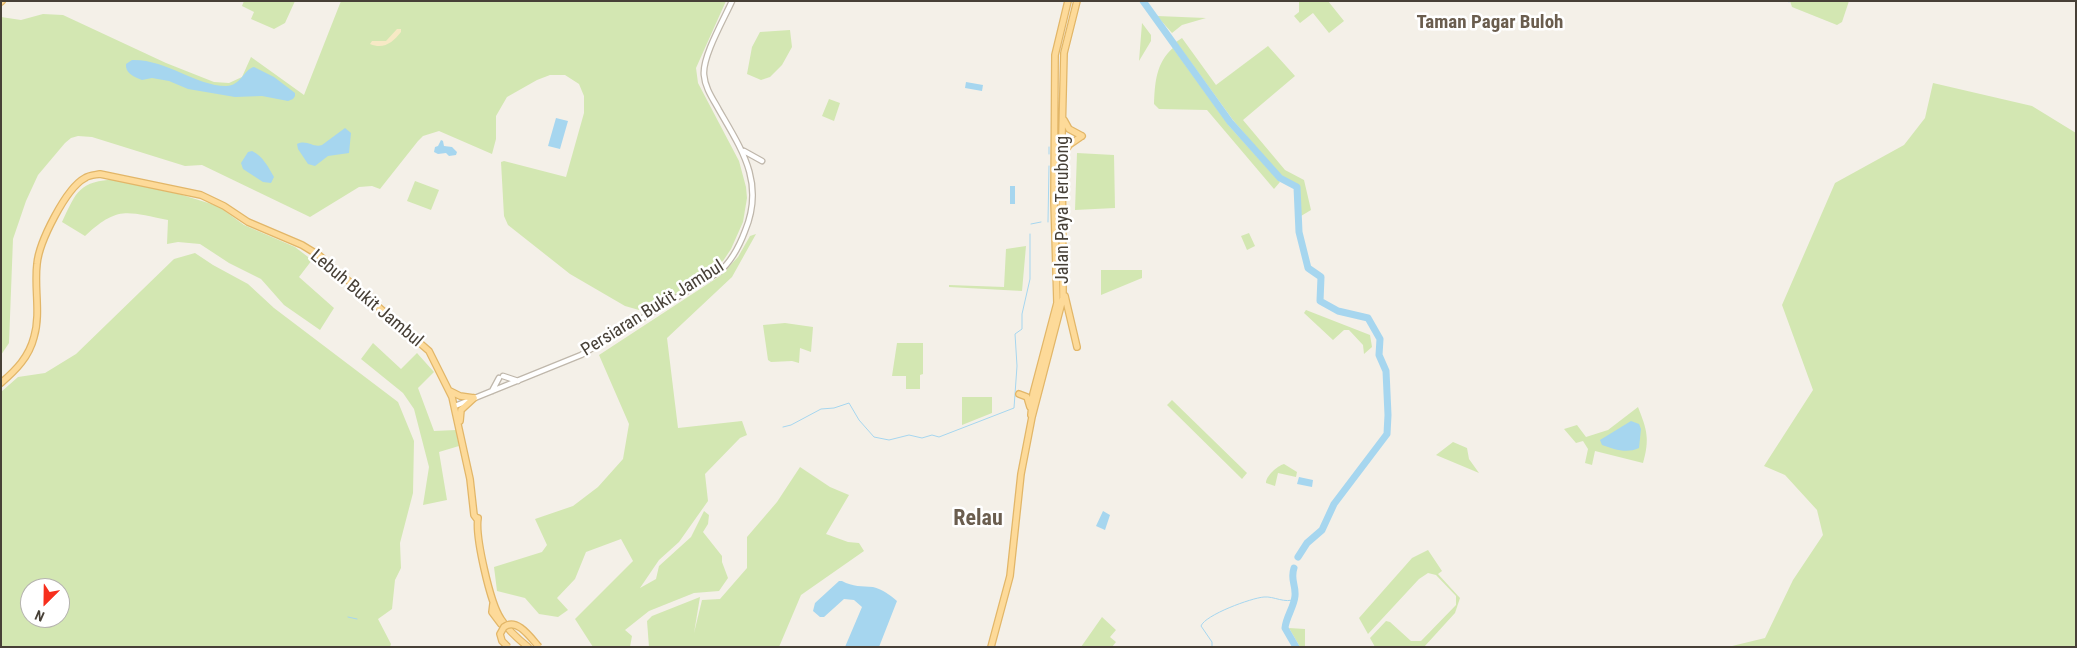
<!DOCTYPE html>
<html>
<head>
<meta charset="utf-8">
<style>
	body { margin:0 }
	#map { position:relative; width:2077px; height:648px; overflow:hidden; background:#f4f0e8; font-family:"Roboto Condensed",sans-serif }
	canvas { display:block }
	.frame { position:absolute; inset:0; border:2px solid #474037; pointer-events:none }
	.north { position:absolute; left:20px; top:578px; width:50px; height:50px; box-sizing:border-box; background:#fff; border:1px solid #b5b3af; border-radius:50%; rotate:203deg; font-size:14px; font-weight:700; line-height:20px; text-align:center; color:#474037 }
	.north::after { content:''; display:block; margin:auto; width:18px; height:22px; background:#f72f1d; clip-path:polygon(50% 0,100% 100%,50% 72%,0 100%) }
</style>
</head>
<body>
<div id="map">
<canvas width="2077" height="648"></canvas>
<div class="frame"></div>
<div class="north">N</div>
</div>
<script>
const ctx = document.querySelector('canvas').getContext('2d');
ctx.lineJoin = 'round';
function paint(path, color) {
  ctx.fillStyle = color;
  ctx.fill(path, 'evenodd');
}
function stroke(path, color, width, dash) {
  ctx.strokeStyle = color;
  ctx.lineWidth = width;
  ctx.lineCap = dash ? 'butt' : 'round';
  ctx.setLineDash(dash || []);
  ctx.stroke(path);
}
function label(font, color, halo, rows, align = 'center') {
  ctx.font = font + ' "Roboto Condensed",sans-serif';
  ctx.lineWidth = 5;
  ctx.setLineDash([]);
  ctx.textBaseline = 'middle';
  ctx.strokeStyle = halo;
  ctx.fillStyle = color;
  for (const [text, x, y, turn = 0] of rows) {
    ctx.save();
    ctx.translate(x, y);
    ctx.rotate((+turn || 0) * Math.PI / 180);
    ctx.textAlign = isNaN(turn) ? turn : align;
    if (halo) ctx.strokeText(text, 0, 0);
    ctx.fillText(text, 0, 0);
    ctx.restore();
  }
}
const green = new Path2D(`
	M244 1H295L285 23 274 29 251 19 254 12 242 6Z
	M341 1H726L696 68 698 83 739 161 746 187 747 198 743 222 731 249 723 261 700 280 663 301 648 308 639 310 625 306 570 274 508 225 504 216 501 162 504 161 566 177 584 113V96L579 84 565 75H550L537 80 507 97 496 116V139L492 154 439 131 423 136 418 141 380 189 372 186 359 187 310 217 202 165 185 166 92 137 78 136 71 138 65 143 38 175 26 201 13 239 9 343 1 355V17L21 20 43 14 63 15 166 63 214 82 229 83 242 77 251 57 304 95Z
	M1299 1H1328L1344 21 1329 33 1313 13 1300 23 1294 16 1299 12Z
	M1790 1H1849L1842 22 1837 25 1792 7Z
	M1157 16 1206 18 1182 25 1172 33Z
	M1142 23 1151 35V41L1139 61Z
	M790 30 792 47 782 65 770 77 761 80 747 74 752 47 760 32Z
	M1182 38 1216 85 1268 46 1295 76 1243 120 1285 170 1304 180 1311 210 1301 216 1298 186 1281 177 1233 120 1176 42Z
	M1173 48 1230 127 1280 182 1274 189 1207 110 1159 109 1154 104C1155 82 1156 63 1173 48Z
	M1933 83 2032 106 2076 133V647H1728L1765 638 1793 580 1823 535 1817 510 1785 475 1764 466 1813 390 1782 305 1835 183 1904 145 1925 118Z
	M829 99 840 103 834 121 822 116Z
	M1077 153 1114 155 1115 208 1075 210Z
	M116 179 179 194 218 206 244 225 295 247 312 260 299 277 334 308 320 330 284 305 261 279 229 263 200 244 178 242 167 244 168 220C127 212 118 205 85 236L62 222C77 190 79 182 116 179Z
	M415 181 439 190 431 210 407 201Z
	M1249 233 1255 246 1247 250 1241 236Z
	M756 234 732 277 667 338 678 428 742 421 747 435 740 438 705 474 708 501 679 542 659 560 640 588 656 579 659 566 691 537 704 511 709 515 708 524 703 532 722 556V562L728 578 719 591 694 593 649 611 625 630 632 636 630 647H593L575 619 633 561 621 539 586 552 575 579 557 598 568 610 558 617 539 614 525 598 497 591 494 567 542 552 547 545 535 519 573 506 598 487 623 459 629 424 599 355 720 276 738 257 750 236Z
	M1026 246 1022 291 949 287V285L1004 287 1006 249Z
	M195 253 213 265 248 284 274 308 398 402 414 441 413 493 400 543 401 568 395 580 392 609 378 619 391 644 390 647H1V392L18 377 45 373 76 354 174 259ZM30 588H60V618H30Z
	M1101 270H1142V278L1101 295Z
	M1306 310 1370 335 1372 347 1364 354 1363 345 1349 330H1344L1333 340 1304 313Z
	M785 323 813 327 811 352 800 348 799 363 792 361 771 362 768 360 763 325Z
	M373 343 401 369 417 353 434 372 418 388 434 431 456 430 459 446 439 452 447 500 423 505 429 467 414 409 403 393 361 359Z
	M897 343H923V374L920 375V389H906V376H892Z
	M962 397H992V413L962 425Z
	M1172 400 1247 473 1242 479 1167 405Z
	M1638 407C1647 430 1650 439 1643 463L1595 451 1592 465 1585 463 1588 449 1583 441 1576 443 1564 429 1577 425 1586 437 1608 430Z
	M1453 442 1467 448 1469 459 1479 473 1436 455Z
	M1284 464 1297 472 1296 477 1278 473 1275 486 1266 483C1266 476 1277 466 1284 464Z
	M800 467 830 487 849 495 826 534 848 542 859 543 864 551 801 595 779 647H649L647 621 652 616 700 597 694 633 702 600 720 599 747 568V537L777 502Z
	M1428 550 1442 571 1438 574 1460 598 1455 613 1424 647H1375L1370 638 1386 621 1390 622 1411 641H1421L1456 605V596L1436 575 1428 573 1419 579 1368 634 1359 618 1412 558Z
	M1102 617 1116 630 1110 637 1116 642 1112 647H1081Z
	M1289 628 1305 629V647H1300Z`);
const sand = new Path2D(`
	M397 29H401V32C393 42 384 50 370 44L372 41H386Z`);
const water = new Path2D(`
	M132 60C166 59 196 86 226 86 241 86 244 69 254 67L274 77 295 93V96L293 99 288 101 262 96 235 97 188 89 169 81 152 78 142 80C134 77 125 73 126 64Z
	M966 82 983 85 982 91 965 88Z
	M556 118 568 121 560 149 548 146Z
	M345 128 351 133 349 153 328 156 315 166 308 164 298 149 297 144C307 139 313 148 322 145Z
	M441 140 443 141 444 146 452 147 457 152 456 155 449 156 446 153 438 154 434 152 435 147 438 146Z
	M252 151C262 155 269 168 274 177L271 183 263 182 243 169 241 163 248 152Z
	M1010 186H1015V204H1010Z
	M1631 421 1639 424 1641 429 1639 448C1626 454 1614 449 1602 445L1600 440Z
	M1299 477 1313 480 1312 487 1297 484Z
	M1103 511 1110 515 1105 530 1096 526Z
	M839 581H842C853 587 862 586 873 587 882 589 890 595 897 601L879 647H845L862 607 854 600 844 599 824 617H820L813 611 815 603Z`);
const stream = new Path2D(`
	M1789 2V1
	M1049 154V147
	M1048 222 1049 166
	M1031 224 1041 222
	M783 427 791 425 821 409 834 408 849 403 859 420 874 437 889 440 909 435 922 438 932 435 939 437 1014 408 1017 366 1015 334 1022 329V314L1030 279V234
	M348 617 357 619
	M1212 647V642L1201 626C1205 615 1251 598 1264 597 1274 596 1285 604 1295 599`);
const river = new Path2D(`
	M1143 1 1230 122 1280 178 1297 187 1299 232 1308 268 1321 277 1320 301 1338 311 1368 318 1380 339 1379 355 1386 371 1388 415 1387 434 1334 504 1322 530 1307 543 1298 557
	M1294 568C1290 580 1296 584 1295 596 1294 607 1286 617 1285 628L1296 647`);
const minor = new Path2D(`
	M744 151 762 161
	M503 376 518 381
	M492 391 499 378
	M455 406 581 355 719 272C732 261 739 247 745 231 765 183 742 150 719 110 713 99 705 88 704 75 702 57 724 19 732 1`);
const major = new Path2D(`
	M1 2 2 1
	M1064 120 1069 129 1082 136
	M1063 155 1069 145 1082 136
	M1065 296 1077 347
	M1 383C16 370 29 357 34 337 41 313 34 288 37 264 39 242 66 188 85 178 89 175 95 175 100 174L201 195 224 206 248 222 302 245 320 256 429 351 452 397 470 479 474 515 477 519
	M450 391 460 396 474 398
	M1019 394 1027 397 1030 407
	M1031 415 1033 394 1057 303 1054 201 1055 55 1068 1
	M460 421 461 410 474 398
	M478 518C475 536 490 603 501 619 507 629 518 639 528 647
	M493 604 492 612 501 624
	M991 647 1010 576 1021 474 1032 417 1063 298 1062 135 1064 53 1077 1`);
const majorBridge = new Path2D(`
	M508 647 502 641 500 634 504 627C517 617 531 638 539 647`);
const streetNames = [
	["Jalan Paya Terubong",1063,210,-90],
	["Lebuh Bukit Jambul",366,299,40],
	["Persiaran Bukit Jambul",653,309,-32]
];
const neighbourhoodNames = [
	["Taman Pagar Buloh",1490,23]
];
const districtNames = [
	["Relau",978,519]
];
paint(green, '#d3e7b2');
paint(sand, '#f7e9c5');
paint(water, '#a6d6ef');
stroke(stream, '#a6d6ef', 1);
stroke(river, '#a6d6ef', 7);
stroke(minor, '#bfb7ab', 7);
stroke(major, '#e2b668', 8);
stroke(minor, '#fff', 4.5);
stroke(major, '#fdda99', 5.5);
stroke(majorBridge, '#e2b668', 8, []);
stroke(majorBridge, '#fdda99', 5.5);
label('18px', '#474037', '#fff', streetNames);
label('bold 19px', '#6a5d4e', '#fff', neighbourhoodNames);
label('bold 22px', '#6a5d4e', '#fff', districtNames);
</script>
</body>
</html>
